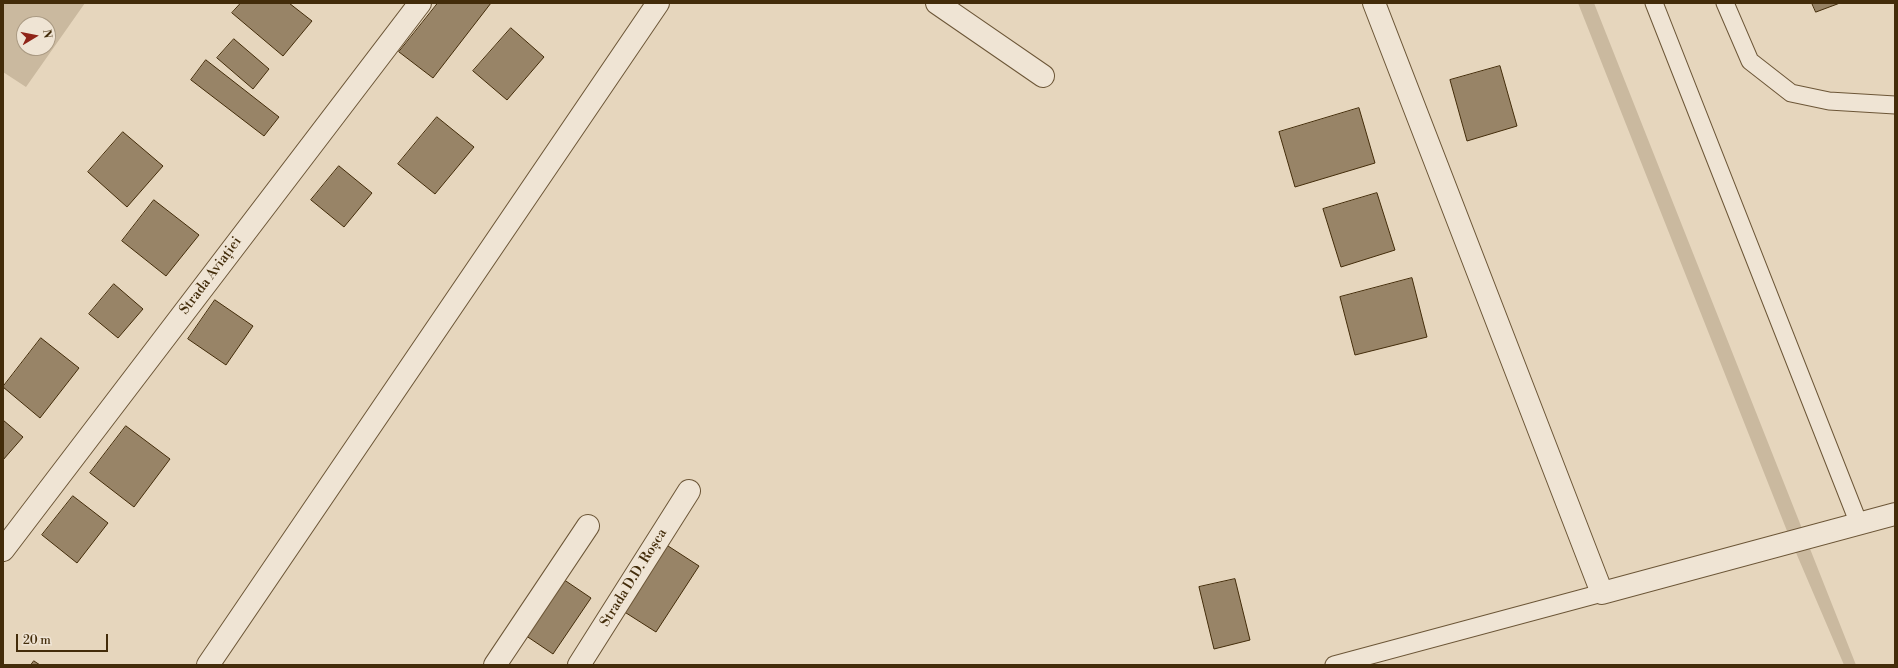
<!DOCTYPE html>
<html>
<head>
<meta charset="utf-8">
<style>
	body { margin:0 }
	#map { position:relative; width:1898px; height:668px; overflow:hidden; background:#e6d6bd; font-family:"Libre Bodoni",serif }
	canvas { display:block }
	.frame { position:absolute; inset:0; border:4px solid #432c0a; pointer-events:none }
	.north { position:absolute; left:16px; top:16px; width:40px; height:40px; box-sizing:border-box; background:#efe4d4; border:1px solid #aa9a83; border-radius:50%; rotate:80deg; font-size:11px; font-weight:700; line-height:16px; text-align:center; color:#432c0a }
	.north::after { content:''; display:block; margin:auto; width:14px; height:18px; background:#8f2418; clip-path:polygon(50% 0,100% 100%,50% 72%,0 100%) }
	.scale { position:absolute; left:16px; top:634px; width:92px; height:18px; box-sizing:border-box; border:2px solid #432c0a; border-top:0; padding-left:5px; font-size:12px; line-height:14px; white-space:nowrap; color:#432c0a; -webkit-text-stroke:3px #efe4d4; paint-order:stroke }
</style>
</head>
<body>
<div id="map">
<canvas width="1898" height="668"></canvas>
<div class="frame"></div>
<div class="north">N</div>
<div class="scale">20 m</div>
</div>
<script>
const ctx = document.querySelector('canvas').getContext('2d');
ctx.lineJoin = 'round';
function paint(path, color) {
  ctx.fillStyle = color;
  ctx.fill(path, 'evenodd');
}
function stroke(path, color, width, dash) {
  ctx.strokeStyle = color;
  ctx.lineWidth = width;
  ctx.lineCap = dash ? 'butt' : 'round';
  ctx.setLineDash(dash || []);
  ctx.stroke(path);
}
function label(font, color, halo, rows, align = 'center') {
  ctx.font = font + ' "Libre Bodoni",serif';
  ctx.lineWidth = 3;
  ctx.setLineDash([]);
  ctx.textBaseline = 'middle';
  ctx.strokeStyle = halo;
  ctx.fillStyle = color;
  for (const [text, x, y, turn = 0] of rows) {
    ctx.save();
    ctx.translate(x, y);
    ctx.rotate((+turn || 0) * Math.PI / 180);
    ctx.textAlign = isNaN(turn) ? turn : align;
    if (halo) ctx.strokeText(text, 0, 0);
    ctx.fillText(text, 0, 0);
    ctx.restore();
  }
}
const green = new Path2D(`
	M3 3H85L26 87 3 72ZM24 24H48V48H24Z
	M1578 3H1594L1856 665H1844L1791 541Z`);
const building = new Path2D(`
	M241 3H289L312 21 283 56 232 13Z
	M438 3H491L433 78 399 52Z
	M1812 3H1840L1816 12Z
	M511 28 544 57 507 100 473 71Z
	M234 39 269 69 253 89 217 58Z
	M206 60 279 117 264 136 191 80Z
	M1500 66 1517 126 1467 141 1450 80Z
	M1359 108 1375 163 1295 187 1279 132Z
	M437 117 474 147 435 194 398 164Z
	M123 132 163 166 127 207 88 172Z
	M339 166 372 193 344 227 311 200Z
	M1377 193 1395 250 1341 267 1323 209Z
	M154 200 199 235 166 276 122 241Z
	M1412 278 1427 337 1355 355 1340 297Z
	M114 284 143 309 118 338 89 314Z
	M215 300 253 326 226 365 188 339Z
	M41 338 79 368 40 418 3 387Z
	M3 420 23 437 3 460Z
	M126 426 170 459 134 507 90 473Z
	M73 496 108 523 77 563 42 535Z
	M665 544 699 566 656 632 623 611Z
	M557 575 591 598 553 654 519 631Z
	M1235 579 1250 640 1214 649 1199 587Z
	M34 661 40 665H31Z`);
const service = new Path2D(`
	M1654 3 1859 524
	M1725 3 1750 61 1791 93 1829 101 1895 105
	M1334 665 1602 593`);
const minor = new Path2D(`
	M937 3 1043 76
	M1374 3 1602 593 1895 514
	M3 550 420 3
	M208 665 658 3
	M495 665 588 526
	M579 665 689 491`);
const streetNames = [
	["Strada Aviației",211,276,-53],
	["Strada D.D. Roșca",634,578,-58]
];
paint(green, '#cab99f');
paint(building, '#988467');
stroke(building, '#432c0a', 1);
stroke(service, '#6c5637', 19);
stroke(minor, '#6c5637', 24);
stroke(service, '#efe4d4', 17);
stroke(minor, '#efe4d4', 22);
label('14px', '#432c0a', '#efe4d4', streetNames);
</script>
</body>
</html>
